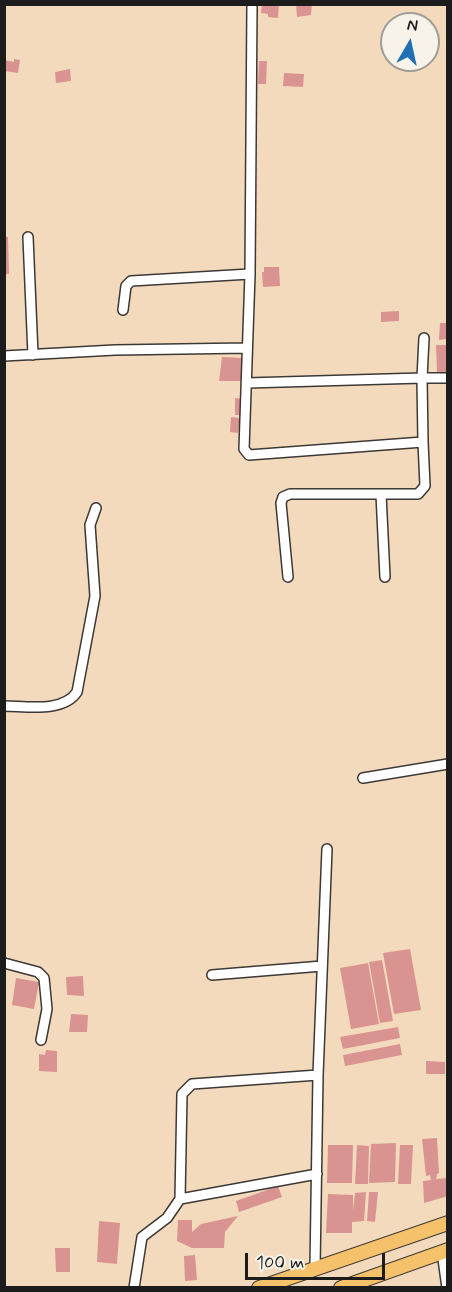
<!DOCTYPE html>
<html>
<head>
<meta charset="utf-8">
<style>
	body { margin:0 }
	#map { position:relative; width:452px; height:1292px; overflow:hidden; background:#f4dabc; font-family:Mynerve,sans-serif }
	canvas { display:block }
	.frame { position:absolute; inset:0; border:6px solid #1c1c1c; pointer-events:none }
	.north { position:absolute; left:380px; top:12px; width:60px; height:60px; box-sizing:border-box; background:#f7f3e8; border:2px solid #9f9d96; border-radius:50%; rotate:9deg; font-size:16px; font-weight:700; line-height:24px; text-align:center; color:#1c1c1c }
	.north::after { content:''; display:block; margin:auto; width:21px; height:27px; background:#1f6fb2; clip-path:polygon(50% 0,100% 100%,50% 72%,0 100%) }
	.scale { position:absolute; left:245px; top:1253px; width:140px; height:27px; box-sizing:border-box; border:3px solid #1c1c1c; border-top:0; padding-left:8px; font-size:18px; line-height:21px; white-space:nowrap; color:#1c1c1c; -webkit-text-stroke:4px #f7f3e8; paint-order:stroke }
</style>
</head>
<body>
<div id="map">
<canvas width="452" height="1292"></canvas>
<div class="frame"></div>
<div class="north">N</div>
<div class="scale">100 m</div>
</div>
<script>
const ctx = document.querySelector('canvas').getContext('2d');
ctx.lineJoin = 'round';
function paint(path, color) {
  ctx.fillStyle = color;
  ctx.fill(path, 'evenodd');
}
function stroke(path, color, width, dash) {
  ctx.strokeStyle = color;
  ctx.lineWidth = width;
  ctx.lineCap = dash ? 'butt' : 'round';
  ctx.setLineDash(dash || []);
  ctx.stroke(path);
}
const building = new Path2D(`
	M262 4H279L278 18 268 17V14L261 13Z
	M296 4H312L311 15 297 17Z
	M14 59 20 60 18 73 4 71V60L14 62Z
	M259 61H267L266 84H258Z
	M70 69 71 81 56 83 55 72Z
	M284 73 304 74 303 87 283 86Z
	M4 237H8L9 274H4Z
	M264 267H279L280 286 263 287 262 272H264Z
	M399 311V321L381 322V312Z
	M440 323H448L446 339 439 340Z
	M436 345H448V372H437Z
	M222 357 243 358 242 381H219Z
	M235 398 244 399 243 415H235Z
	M231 417 240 418 238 433 230 432Z
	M410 949 421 1010 394 1014 383 953Z
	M382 960 393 1021 380 1023 369 962Z
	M368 963 379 1024 351 1029 340 968Z
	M83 976 84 996 67 995 66 977Z
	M16 978 39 982 34 1009 12 1005Z
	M71 1014 88 1015 87 1032H69Z
	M398 1027 400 1038 343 1049 340 1037Z
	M400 1044 402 1055 345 1066 343 1055Z
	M46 1050 57 1051V1072L39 1071V1054L45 1055Z
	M426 1061 445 1062V1074H426Z
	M437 1138 439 1173 437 1174 436 1179 448 1178V1196L424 1203 423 1181 431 1180 430 1175 426 1176 422 1139Z
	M396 1143 395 1182 369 1183 371 1144Z
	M328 1145H353L352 1183H327Z
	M357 1145 369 1146 368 1184H355Z
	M400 1145H413L411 1184H398Z
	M278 1186 282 1197 239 1212 236 1201Z
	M366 1192 364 1221 352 1222V1233H326L328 1194 353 1195V1211L355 1193Z
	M369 1192H378L375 1222 367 1221Z
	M238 1216 225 1232 224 1248H192L177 1241 178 1220H192V1232L201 1224Z
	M99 1221 120 1223 117 1264 97 1262Z
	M55 1248H70V1272H56Z
	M195 1255 197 1280 185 1281 184 1256Z`);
const minor = new Path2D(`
	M252 4 250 274 244 449 249 455 423 442 425 486 418 494H290L283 497 281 503 288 577
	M28 237 33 355
	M123 310 126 286 131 281 250 274
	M424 338 422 378H448
	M4 356 115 350 247 348
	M247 383 422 378 423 442
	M381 494 385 577
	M4 706C26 706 63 713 77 692L95 596 90 525 96 508
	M363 778 448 764
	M4 963 38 972 44 978 47 1009 41 1040
	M212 975 322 966
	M180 1199 317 1174
	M442 1252 447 1288
	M315 1268 318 1075 327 849
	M134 1288 142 1237 167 1218 180 1199 182 1094 192 1084 318 1075`);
const highway = new Path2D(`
	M259 1288 448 1223
	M341 1288 448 1250`);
paint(building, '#d99491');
stroke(minor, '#3c3834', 12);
stroke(highway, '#3c3834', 16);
stroke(minor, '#fff', 9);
stroke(highway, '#f5c16b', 14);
</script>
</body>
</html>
